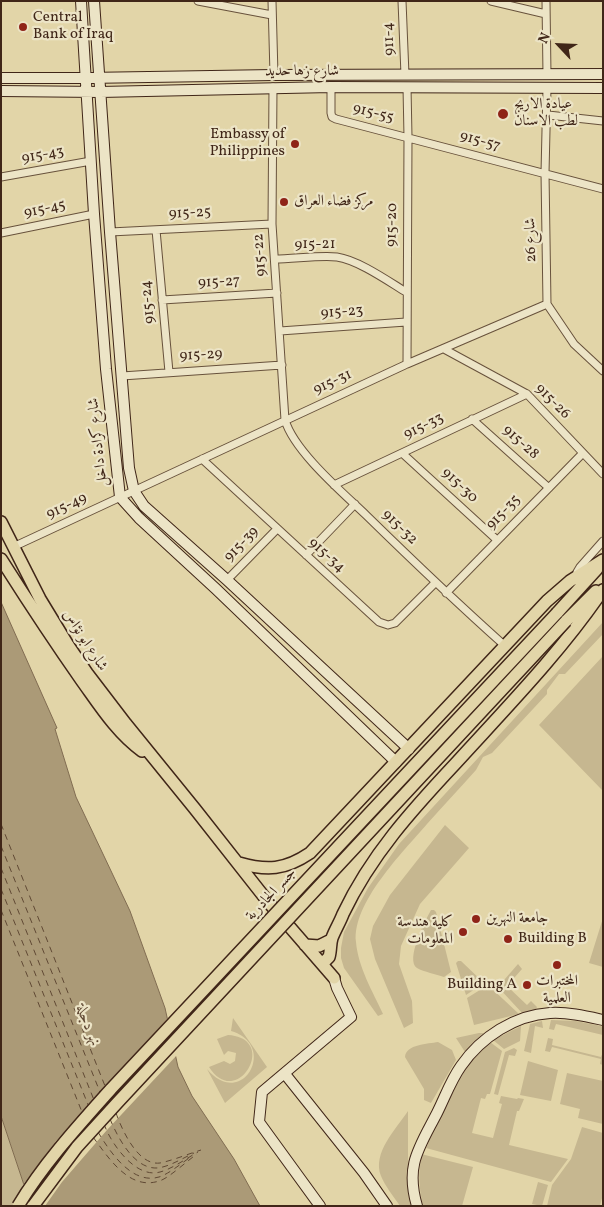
<!DOCTYPE html>
<html>
<head>
<meta charset="utf-8">
<style>
	body { margin:0 }
	#map { position:relative; width:604px; height:1207px; overflow:hidden; background:#e2d5a8; font-family:Vollkorn,serif }
	canvas { display:block }
	.frame { position:absolute; inset:0; border:2px solid #402618; pointer-events:none }
	.north { position:absolute; left:534px; top:20px; width:50px; height:50px; -webkit-text-stroke:4px #ece4c6; paint-order:stroke; rotate:295deg; font-size:14px; font-weight:700; line-height:20px; text-align:center; color:#402618 }
	.north::after { content:''; display:block; margin:auto; width:18px; height:22px; background:#402618; clip-path:polygon(50% 0,100% 100%,50% 72%,0 100%) }
</style>
</head>
<body>
<div id="map">
<canvas width="604" height="1207"></canvas>
<div class="frame"></div>
<div class="north">N</div>
</div>
<script>
const ctx = document.querySelector('canvas').getContext('2d');
ctx.lineJoin = 'round';
function paint(path, color) {
  ctx.fillStyle = color;
  ctx.fill(path, 'evenodd');
}
function stroke(path, color, width, dash) {
  ctx.strokeStyle = color;
  ctx.lineWidth = width;
  ctx.lineCap = dash ? 'butt' : 'round';
  ctx.setLineDash(dash || []);
  ctx.stroke(path);
}
function label(font, color, halo, rows, align = 'center') {
  ctx.font = font + ' Vollkorn,Amiri,serif';
  ctx.lineWidth = 4.5;
  ctx.setLineDash([]);
  ctx.textBaseline = 'middle';
  ctx.strokeStyle = halo;
  ctx.fillStyle = color;
  for (const [text, x, y, turn = 0] of rows) {
    ctx.save();
    ctx.translate(x, y);
    ctx.rotate((+turn || 0) * Math.PI / 180);
    ctx.textAlign = isNaN(turn) ? turn : align;
    if (halo) ctx.strokeText(text, 0, 0);
    ctx.fillText(text, 0, 0);
    ctx.restore();
  }
}
const green = new Path2D(`
	M603 622V634L565 674H559L547 690V694L492 753 483 757 476 770C460 788 443 806 427 824 403 852 352 903 356 942 358 967 373 992 383 1014L378 1016 344 968 341 958V948L344 932 368 888 399 844Z
	M603 656V791L539 725Z
	M445 825 469 848 420 904 401 946 399 964 412 1001 413 1023 404 1028 375 959 370 939 373 926 390 895Z
	M431 910H434L436 912 451 972 444 977C436 974 424 972 417 968 405 960 425 921 431 910Z
	M603 918V967L589 963Z
	M458 961H461L484 983 466 995 456 963Z
	M518 964 522 969 507 986 527 1005 531 1001 537 1007 535 1011 523 1014 498 987Z
	M488 985 519 1014 474 1025 467 998Z
	M233 1018 267 1067 225 1103 207 1069C242 1111 279 1045 231 1031Z
	M551 1020 576 1021 601 1026 603 1027V1035L556 1024 554 1030 549 1029Z
	M542 1021 543 1028 535 1026 531 1053 524 1051 530 1024Z
	M521 1026 520 1041 504 1049 493 1040Z
	M479 1033H483L484 1035 465 1052 456 1038Z
	M228 1035C280 1038 237 1111 209 1067L224 1061 230 1064 235 1061 236 1053 228 1051 224 1055 217 1039Z
	M548 1038 553 1039 552 1045 601 1057 603 1052V1065L600 1064 601 1059 552 1047 550 1052 545 1051Z
	M438 1042 452 1050 456 1060 431 1103 424 1100V1089L405 1057C406 1044 428 1044 438 1042Z
	M490 1042 502 1051 490 1094H487L485 1099 481 1098 472 1133 493 1138 502 1104 499 1103 501 1096 517 1099 518 1098 524 1099 519 1111H517L509 1145 568 1159 551 1182 426 1148C444 1108 456 1072 490 1042Z
	M514 1048 517 1050 515 1056 509 1055 498 1095 494 1094 505 1052Z
	M528 1061 558 1070 551 1101 520 1095Z
	M567 1073 603 1081V1124L578 1118 580 1109 560 1104Z
	M408 1111V1168L412 1206H400C394 1197 385 1186 381 1176 372 1153 396 1129 408 1111Z
	M1 1116 31 1206H1Z
	M582 1127 603 1133V1194L600 1206H547L552 1185 571 1159Z
	M421 1154 473 1167 462 1206H423C419 1188 418 1173 421 1154Z
	M538 1182 548 1185 542 1206 532 1204Z`);
const water = new Path2D(`
	M1 602 57 728 55 729 76 797 130 911 165 1008 178 1067 192 1096 234 1159 260 1206H31L1 1116Z`);
const pier = new Path2D(`
	M169 1017 178 1054 107 1130 62 1182 45 1206H29L22 1186 56 1141Z`);
const ferry = new Path2D(`
	M1 824 105 1086
	M1 846 100 1092
	M1 868 94 1100
	M1 889 89 1107
	M1 910 82 1112
	M116 1113C122 1130 138 1166 160 1163 174 1160 188 1154 201 1150
	M110 1119C118 1138 134 1169 157 1168 169 1167 183 1158 194 1153
	M104 1124C111 1144 136 1179 160 1172 172 1169 187 1158 198 1152
	M98 1132C110 1152 132 1185 159 1177 169 1174 183 1162 192 1156
	M93 1137C108 1157 129 1191 159 1181 168 1179 188 1160 197 1154`);
const street = new Path2D(`
	M198 1 272 15
	M272 1 274 75
	M402 1 405 75
	M491 1 546 14
	M546 1 547 75
	M273 87 272 224 285 420C294 451 342 492 366 515 411 559 457 603 504 645
	M331 87V113L332 117 336 119 603 189
	M547 88 545 173 547 304 574 344 603 371
	M548 115 603 121
	M1 177 91 161
	M156 230 169 372
	M110 232 272 224
	M1 233 94 214
	M275 259C293 259 321 255 337 257 358 260 388 281 406 292
	M162 300 277 293
	M280 331 406 322
	M444 349 527 394 603 474
	M407 364 408 137 407 87
	M122 376 282 365
	M472 419 549 488
	M402 453 497 540
	M202 459 379 622 388 625 395 623 435 583
	M334 485 527 394
	M13 547 407 364 547 304
	M306 555 355 504
	M578 576 577 572 580 567 603 541
	M227 580 277 529
	M446 593 583 453`);
const secondary = new Path2D(`
	M81 1 94 214 106 369 120 497 139 518 216 589 396 762
	M94 1 110 232 129 468 134 491 144 506 227 580 409 749
	M1 78H86L274 75 603 74
	M1 91 100 92 331 87 603 88
	M285 1074 364 1173 387 1206
	M320 1206 259 1122 262 1092 351 1017 337 988 334 978
	M417 1206C405 1165 419 1148 437 1113 445 1097 451 1080 461 1066 481 1037 515 1015 550 1013 568 1012 585 1016 603 1020`);
const primary = new Path2D(`
	M1 522 40 599 68 645 87 673 126 724 195 809 269 903 334 978
	M1 559C27 600 54 641 82 681 100 706 117 733 142 751
	M557 613 597 569
	M566 621 596 591
	M239 863C267 871 285 870 310 853L547 601 570 581 603 560
	M305 945 319 946 331 940
	M322 964 329 957C331 951 330 944 332 938 335 930 340 922 343 914 371 855 412 810 456 763 507 707 560 653 603 590`);
const primaryBridge = new Path2D(`
	M18 1206C44 1163 78 1126 111 1089L557 613
	M33 1206 77 1147 118 1102 566 621`);
const markers = [
	[23,27,5,"#8f2418"],
	[503,114,6,"#8f2418"],
	[295,144,5,"#8f2418"],
	[284,202,5,"#8f2418"],
	[476,919,5,"#8f2418"],
	[463,932,5,"#8f2418"],
	[508,939,5,"#8f2418"],
	[557,965,5,"#8f2418"],
	[527,985,5,"#8f2418"]
];
const poiNames = [
	["Central",33,18],
	["Bank of Iraq",33,35],
	["عيادة الاريج",514,105],
	["لطب الاسنان",514,122],
	["Embassy of",285,135,"right"],
	["Philippines",285,152,"right"],
	["مركز فضاء العراق",294,202],
	["جامعة النهرين",486,919],
	["كلية هندسة",453,923,"right"],
	["المعلومات",453,940,"right"],
	["Building B",518,939],
	["المختبرات",557,982,"center"],
	["العلمية",557,999,"center"],
	["Building A",517,985,"right"]
];
const streetNames = [
	["911-4",390,39,-93],
	["شارع زها حديد",302,72],
	["915-55",373,114,14],
	["915-57",480,142,15],
	["915-43",43,156,-10],
	["915-45",45,210,-12],
	["915-25",190,214,-3],
	["915-20",393,225,-89],
	["شارع 26",532,240,-91],
	["915-21",315,245],
	["915-22",261,255,-94],
	["915-27",219,283,-3],
	["915-24",149,302,-95],
	["915-23",342,313,-4],
	["915-29",201,356,-3],
	["915-31",333,383,-25],
	["915-26",552,402,45],
	["915-33",424,427,-26],
	["شارع كرادة داخل",99,442,-96],
	["915-28",520,443,42],
	["915-30",459,486,43],
	["915-49",67,507,-25],
	["915-35",504,513,-46],
	["915-32",399,528,44],
	["915-39",242,545,-46],
	["915-34",326,556,42],
	["شارع ابو نؤاس",84,641,57],
	["جسر الجادرية",272,895,-47]
];
const waterNames = [
	["نهر دجلة",87,1026,68]
];
paint(green, '#c6b790');
paint(water, '#ab9a77');
stroke(water, '#806c51', 1);
paint(pier, '#e2d5a8');
stroke(ferry, '#604934', 1, [6, 5]);
stroke(street, '#68523c', 9);
stroke(secondary, '#402618', 12);
stroke(primary, '#402618', 14);
stroke(street, '#ece4c6', 7);
stroke(secondary, '#ece4c6', 10);
stroke(primary, '#e2d5a8', 11);
stroke(primaryBridge, '#402618', 14, []);
stroke(primaryBridge, '#e2d5a8', 11);
for (const [x, y, r, color] of markers) {
  const dot = new Path2D();
  dot.arc(x, y, r, 0, 2 * Math.PI);
  ctx.fillStyle = color;
  ctx.fill(dot);
  stroke(dot, '#ece4c6', 2);
}
label('15px', '#402618', '#ece4c6', poiNames, 'left');
label('15px', '#402618', '#ece4c6', streetNames);
label('italic 16px', '#604934', '#ece4c6', waterNames);
</script>
</body>
</html>
